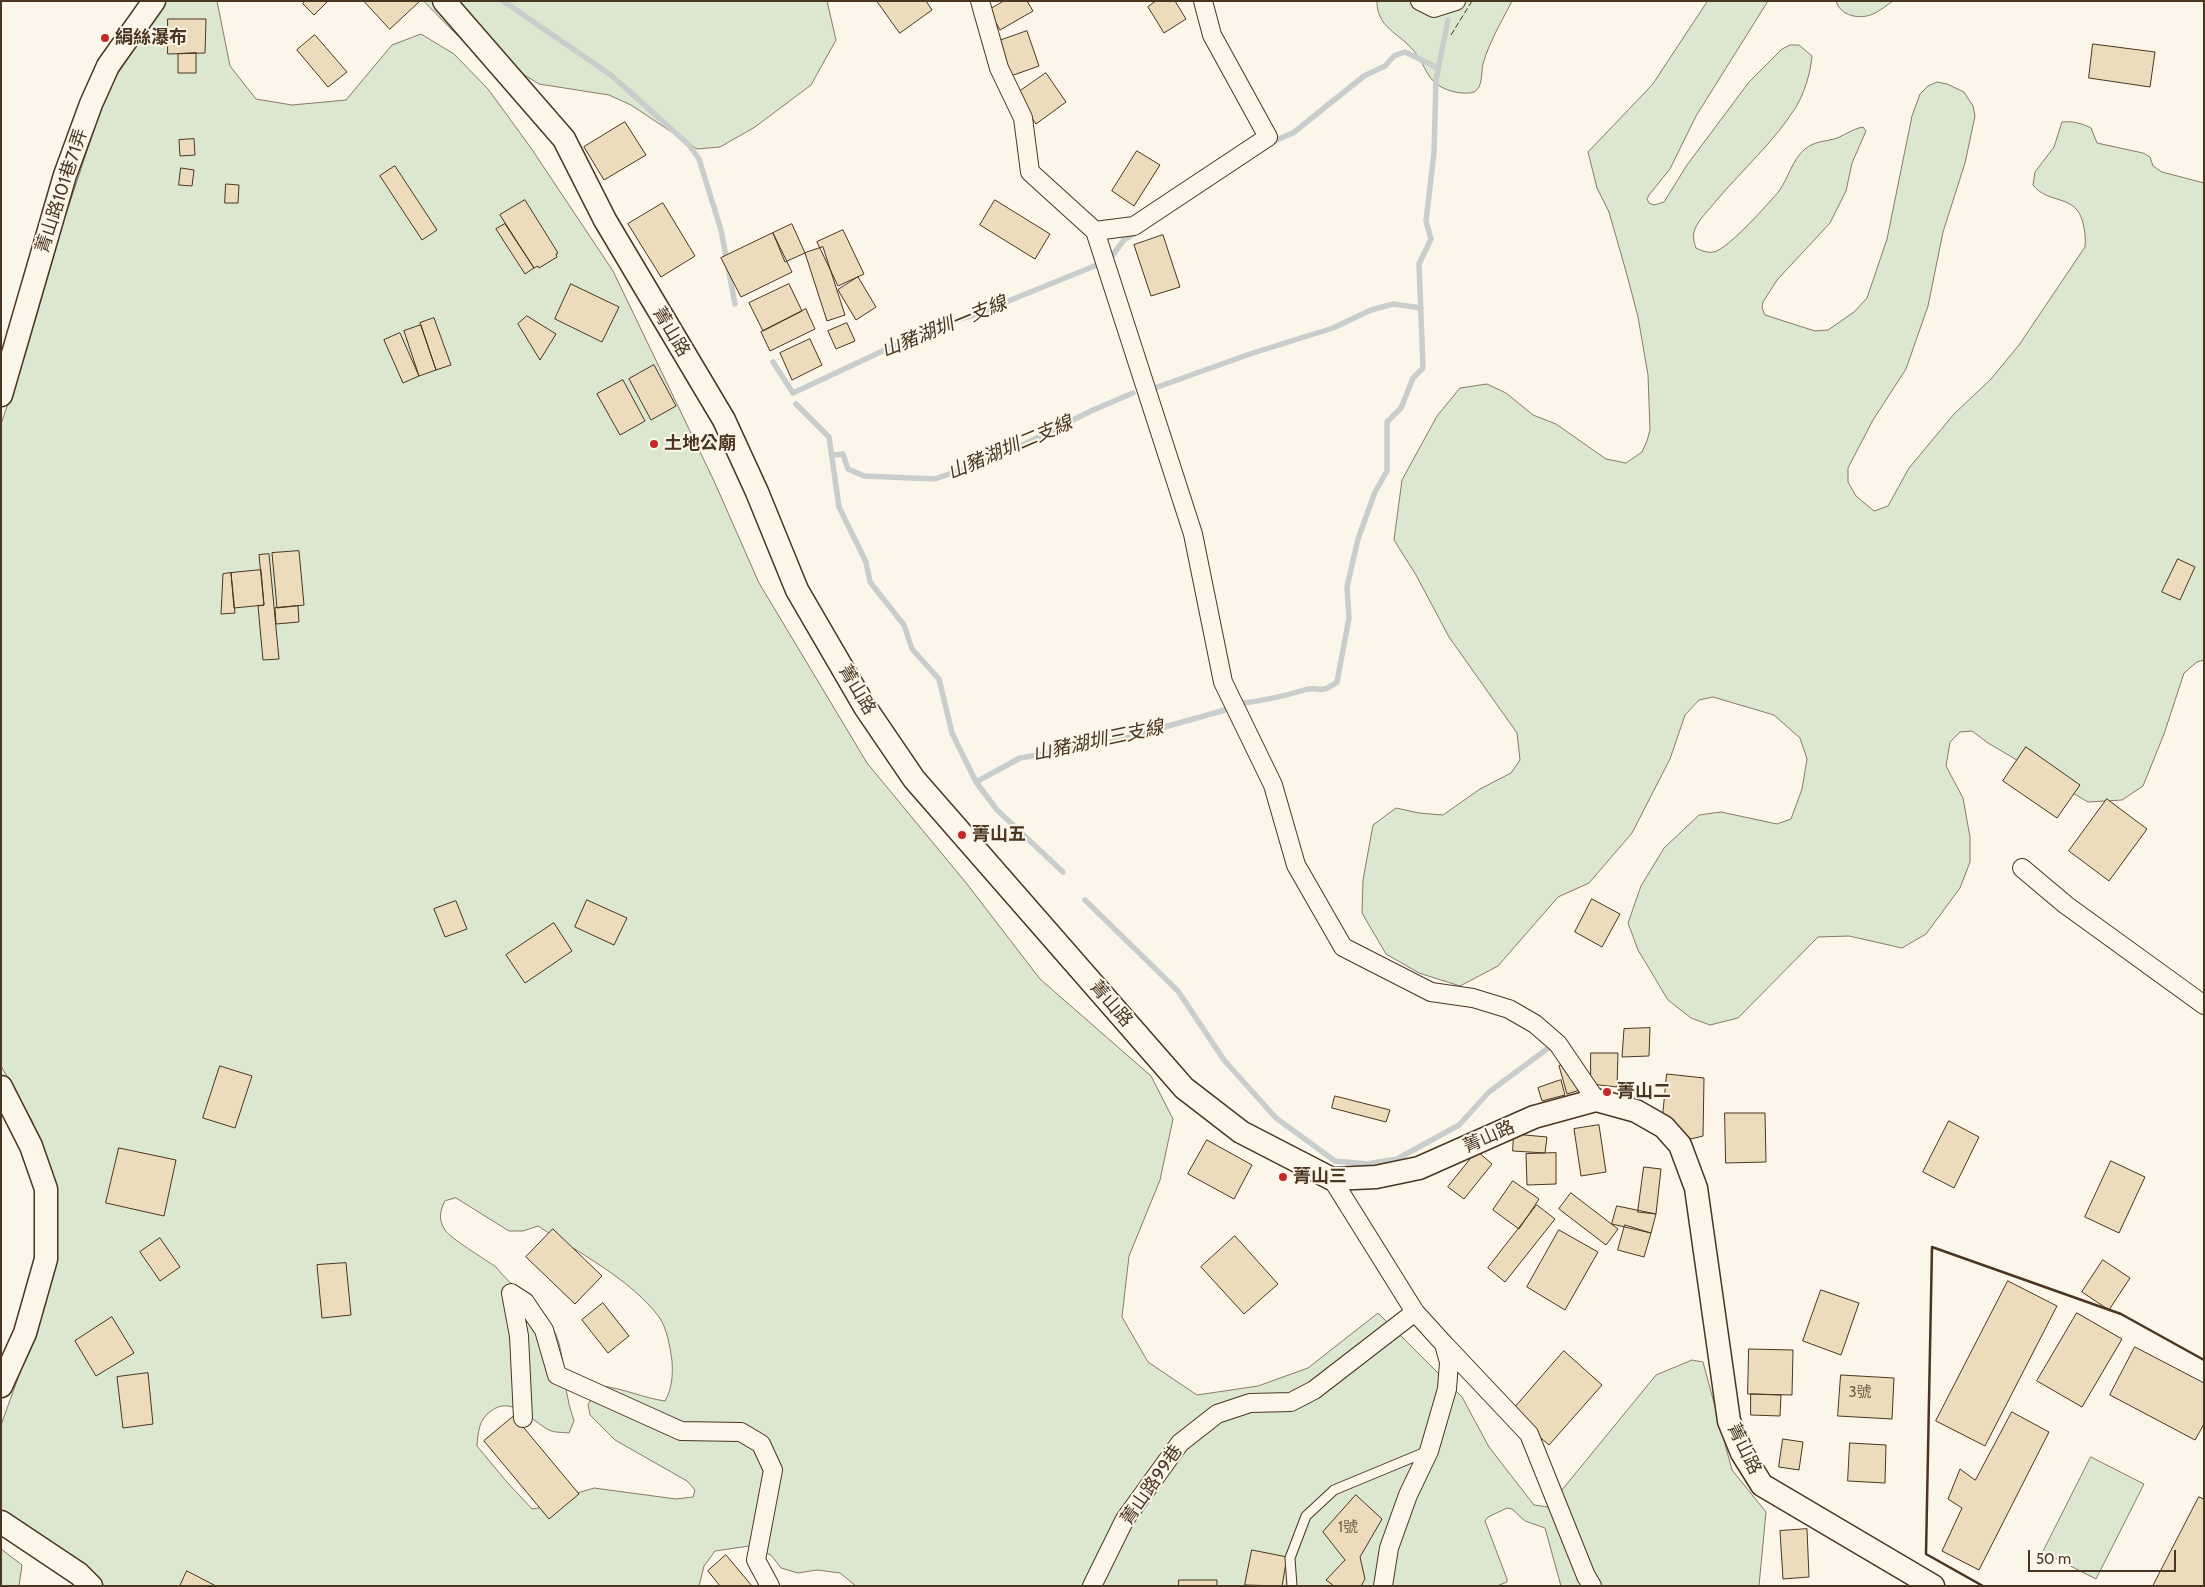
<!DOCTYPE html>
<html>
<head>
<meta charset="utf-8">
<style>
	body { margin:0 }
	#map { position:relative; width:2205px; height:1587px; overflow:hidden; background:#fbf6e9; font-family:Cabin,sans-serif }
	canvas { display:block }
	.frame { position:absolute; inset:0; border:2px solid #4a3520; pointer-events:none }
	.scale { position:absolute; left:2028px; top:1550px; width:148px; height:22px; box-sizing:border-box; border:2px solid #4a3520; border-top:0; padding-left:6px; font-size:15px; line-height:18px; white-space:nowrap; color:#4a3520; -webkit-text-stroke:4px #fbf6e9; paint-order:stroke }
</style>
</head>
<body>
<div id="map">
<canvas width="2205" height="1587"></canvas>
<div class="frame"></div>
<div class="scale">50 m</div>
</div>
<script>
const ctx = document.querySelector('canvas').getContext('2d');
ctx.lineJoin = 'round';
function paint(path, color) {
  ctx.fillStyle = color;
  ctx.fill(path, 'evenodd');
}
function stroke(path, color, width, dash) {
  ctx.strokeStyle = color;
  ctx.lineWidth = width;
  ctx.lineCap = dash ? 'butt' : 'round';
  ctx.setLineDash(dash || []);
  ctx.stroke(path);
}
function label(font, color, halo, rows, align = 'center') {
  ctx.font = font + ' Cabin,"Noto Sans TC",sans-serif';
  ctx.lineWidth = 4;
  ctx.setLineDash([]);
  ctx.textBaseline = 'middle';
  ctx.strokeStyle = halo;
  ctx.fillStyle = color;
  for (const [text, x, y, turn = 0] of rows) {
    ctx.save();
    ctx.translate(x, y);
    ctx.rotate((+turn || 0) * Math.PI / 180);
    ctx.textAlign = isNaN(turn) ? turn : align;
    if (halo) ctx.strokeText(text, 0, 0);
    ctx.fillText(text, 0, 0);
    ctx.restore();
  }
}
const green = new Path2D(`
	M167 1H217L230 66 256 99 292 105 346 100 392 45 421 34 454 54 488 89 531 148 613 271 714 481 759 583 867 763 967 884 1040 979 1151 1076 1173 1119 1160 1180 1129 1256 1122 1317 1148 1362 1197 1395 1258 1386 1308 1368 1378 1313 1462 1397 1489 1447 1534 1505 1548 1507 1656 1375 1692 1360 1703 1362 1732 1470 1766 1512 1759 1586H1561L1545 1528 1525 1521 1512 1509 1507 1508 1488 1517 1485 1521 1507 1579V1582L1497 1586H856L840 1573 817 1570 798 1573 781 1568 771 1555 749 1546 715 1551 704 1566 699 1586H103L1 1511V1425L39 1320 51 1175 32 1121 1 1066V424L27 348 64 220 108 88ZM456 1198 509 1231H523L538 1226C576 1251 632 1280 659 1317 667 1328 670 1347 672 1361 673 1375 672 1389 665 1401 643 1398 623 1388 601 1386L588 1404 590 1415 615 1440 687 1481 695 1490 693 1497 676 1499 594 1488 564 1497 556 1505 532 1509 506 1481 477 1446C478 1432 479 1419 491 1411 512 1395 530 1420 549 1430 555 1433 562 1432 569 1433L574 1421C572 1414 569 1406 568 1399 562 1375 565 1348 552 1327 537 1303 513 1289 496 1267 486 1260 450 1238 445 1230 438 1220 440 1210 445 1201Z
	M424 1H827L836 40 811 85 755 127 720 147 697 149 631 105 609 95 539 84 515 69 468 46Z
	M1377 1H1512C1502 21 1489 42 1483 64 1481 72 1483 88 1474 92 1469 94 1460 93 1455 92 1426 85 1429 70 1414 51 1399 33 1376 27 1377 1Z
	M1708 1H1768L1696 116 1670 169 1649 195 1647 199 1649 203 1654 205 1664 202 1687 165 1749 82 1782 49 1790 45H1799L1812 56C1810 75 1805 91 1796 107 1774 142 1742 170 1716 201 1709 210 1699 219 1695 229 1692 236 1694 242 1696 248 1702 251 1708 253 1714 252 1728 249 1769 203 1779 191 1789 177 1792 160 1805 149 1815 141 1823 142 1834 139 1844 136 1852 129 1863 127L1866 131 1852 163 1846 191 1830 223 1777 280 1763 302 1762 308 1765 315 1815 331 1828 330 1854 312 1867 298 1887 239 1912 116 1920 94 1928 86 1937 82 1947 84 1964 92 1973 106 1975 116 1965 163 1943 232 1928 306 1906 369 1873 420 1848 468V482L1856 496 1874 511 1888 506 1909 468 1954 414 1991 379 2019 345 2085 247C2086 238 2085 232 2083 223 2076 193 2048 205 2033 185L2035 172 2054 147 2062 122C2073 121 2081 123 2091 128L2097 143 2143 153 2150 157 2153 166 2162 172 2204 183V660L2197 662 2184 673 2164 734 2143 786 2122 800 2088 802 1988 743 1972 731 1960 732 1950 742 1946 766 1963 798 1970 837V862L1960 888 1926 934 1902 948 1849 936 1818 937 1738 1018 1710 1025 1691 1018 1668 1000 1638 950 1628 923 1641 886 1664 848 1699 815 1721 812 1777 824 1791 819 1802 789 1807 759 1800 738 1774 715 1713 697 1699 700 1685 715 1670 759 1632 833 1589 883 1558 897 1498 966 1460 986 1419 973 1386 954 1362 913 1363 880 1373 825 1396 808 1419 813 1443 815 1480 789 1511 773 1520 760 1517 733 1449 637 1416 575 1394 540 1402 480 1437 416 1460 388 1487 384 1506 393 1533 415 1556 424 1606 459 1626 463 1642 452 1647 441 1650 430 1648 375 1638 317 1627 275 1609 212 1597 188 1588 152 1652 85Z
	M1836 1H1893C1887 5 1880 11 1873 14 1860 20 1840 16 1836 1Z
	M2091 1457 2144 1484 2096 1579 2043 1552Z
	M1 1549 22 1565 19 1586H1Z`);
const stream = new Path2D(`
	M503 1 611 75 689 145 699 159 721 230 735 304
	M1269 143 1293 133 1364 76 1385 66 1394 56 1405 52 1438 68
	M1109 260 1124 240 1137 232
	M773 362 793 393 936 326 974 315 1097 265
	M1149 390 1250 354 1333 328 1371 310 1393 304 1421 308
	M796 404 829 437 839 507 866 562 870 582 904 625 912 649 939 679 952 733 976 782 997 810 1063 872
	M833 455 843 454 848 469 864 476 935 479 1000 456 1091 411 1133 393
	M1237 704C1260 701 1282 697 1304 690 1320 685 1318 696 1337 682L1349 618 1347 587 1358 539 1375 492 1387 471V422L1401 408 1413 378 1423 368 1419 264 1431 239 1426 221 1434 153 1436 80 1448 20
	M976 782 1020 758 1062 751 1097 740 1112 742 1225 710
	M1085 900 1178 991 1224 1060 1276 1118 1335 1161 1367 1164 1397 1159 1459 1125 1489 1092 1551 1046`);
const building = new Path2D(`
	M305 1H328L314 15 303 4Z
	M364 1H420L390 29Z
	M877 1H926L932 10 900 33Z
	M1004 1H1027L1033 11 1000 30 989 10Z
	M1156 1H1175L1186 19 1164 33 1148 7Z
	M168 19H206L205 53 168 54Z
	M1027 31 1039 66 1008 77 996 42Z
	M315 35 347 72 328 87 297 50Z
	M2093 44 2155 52 2150 87 2089 78Z
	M196 53V73H178V54Z
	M1046 73 1066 102 1036 124 1016 94Z
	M625 122 646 155 604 180 584 147Z
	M194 139 195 155 180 156 179 140Z
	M1137 151 1160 165 1134 206 1112 191Z
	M395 166 437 230 422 240 380 176Z
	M181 168 194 170 192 186 179 185Z
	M226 184 239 185 238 203H225Z
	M525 200 558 253 556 254 557 257 539 268 538 266 534 268 500 215Z
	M995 200 1050 234 1035 259 980 225Z
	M663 203 695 256 661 277 628 224Z
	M505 224 534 268 525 274 496 229Z
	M792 224 805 253 785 262 773 233Z
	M843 230 864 274 838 286 817 242Z
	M773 233 792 272 741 297 721 258Z
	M1163 235 1180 287 1151 296 1134 245Z
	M823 247 845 315 827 321 805 253Z
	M858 277 876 307 856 320 838 290Z
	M571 284 619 307 602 342 555 319Z
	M789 284 802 311 763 331 749 303Z
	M806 309 815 329 770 351 761 332Z
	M527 316 556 334 540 360 518 324Z
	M434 318 451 365 436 370 420 323Z
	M847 323 855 341 836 349 828 331Z
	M421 325 436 370 419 376 404 331Z
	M400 333 419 376 403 383 384 340Z
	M810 339 822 365 792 380 780 353Z
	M654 365 676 406 651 420 629 379Z
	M623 380 645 421 620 435 597 394Z
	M299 551 304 605 277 608 272 553Z
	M269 554 279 659 263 660 258 606 264 605 259 555Z
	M2178 559 2195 567 2180 600 2162 592Z
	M261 570 264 605 234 608 231 573Z
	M231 573 235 613 221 614 223 574Z
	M298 606 299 622 276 624 275 608Z
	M2026 747 2080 785 2057 818 2003 781Z
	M2107 799 2147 829 2109 881 2069 851Z
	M1592 899 1620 914 1602 947 1575 932Z
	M587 900 627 918 614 945 575 927Z
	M456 901 467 929 445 937 434 909Z
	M554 923 572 951 525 983 506 955Z
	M1650 1028 1649 1056 1622 1057 1624 1029Z
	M1591 1053H1618L1617 1087 1591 1084Z
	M1567 1064 1583 1089 1567 1094 1559 1066Z
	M220 1066 252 1076 235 1128 203 1118Z
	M1667 1074 1704 1078 1703 1136 1691 1139 1663 1115Z
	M1561 1080 1565 1095 1542 1101 1538 1088Z
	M1335 1096 1390 1110 1386 1122 1332 1108Z
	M1725 1113H1765L1766 1162 1726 1163Z
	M1949 1121 1979 1137 1954 1188 1923 1172Z
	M1599 1125 1606 1172 1581 1176 1574 1129Z
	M1514 1134 1547 1137 1545 1153 1513 1151Z
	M1207 1140 1252 1165 1234 1199 1188 1174Z
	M119 1148 176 1160 164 1216 106 1203Z
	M1477 1151 1492 1164 1464 1199 1448 1187Z
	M1556 1153V1184L1527 1185 1526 1154Z
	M2111 1161 2145 1177 2119 1233 2085 1217Z
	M1644 1167 1661 1169 1656 1214 1638 1212Z
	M1513 1181 1539 1199 1519 1229 1493 1210Z
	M1571 1193 1618 1229 1606 1245 1559 1209Z
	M1537 1205 1555 1219 1505 1282 1488 1268Z
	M1617 1206 1656 1214 1651 1233 1612 1224Z
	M1625 1225 1651 1233 1644 1257 1618 1250Z
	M553 1229 602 1276 575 1304 526 1257Z
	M1559 1230 1598 1252 1565 1310 1527 1287Z
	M1235 1236 1278 1284 1244 1314 1201 1267Z
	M160 1238 180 1267 160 1281 140 1252Z
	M2103 1260 2130 1278 2109 1310 2082 1292Z
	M346 1263 351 1315 322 1318 317 1265Z
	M2008 1281 2057 1306 1985 1446 1936 1421Z
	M1821 1290 1859 1303 1841 1355 1803 1341Z
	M603 1303 629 1336 608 1353 582 1320Z
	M2077 1313 2122 1339 2082 1407 2037 1381Z
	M112 1317 134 1353 96 1376 75 1341Z
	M2135 1347 2204 1383V1424L2195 1440 2110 1395Z
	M1749 1349 1793 1350 1792 1395 1748 1394Z
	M1564 1351 1602 1385 1549 1445 1511 1412Z
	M148 1373 153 1424 123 1428 117 1377Z
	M1841 1375 1894 1378 1892 1419 1838 1416Z
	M1751 1394 1781 1395 1780 1416 1751 1415Z
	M2012 1412 2049 1432 1979 1570 1942 1551 1962 1508 1948 1499 1960 1469 1975 1480Z
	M514 1416 579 1494 549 1519 484 1441Z
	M1783 1439 1803 1442 1799 1470 1779 1467Z
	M1850 1443 1886 1445 1885 1483 1848 1481Z
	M1356 1495 1382 1519 1360 1557 1365 1579 1361 1586H1334L1326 1580 1345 1560 1323 1532Z
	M2199 1497 2204 1499V1586H2153Z
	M1807 1529 1809 1577 1783 1579 1780 1531Z
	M1252 1550 1287 1557 1282 1586 1245 1585Z
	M726 1555 752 1586H720L708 1571Z
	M187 1571 216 1586H180Z
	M1179 1580H1217V1586H1179Z`);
const service = new Path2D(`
	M1292 1586 1290 1558 1306 1516 1334 1490 1428 1451`);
const minor = new Path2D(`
	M980 1 999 68 1023 118 1030 172 1095 231 1193 534 1223 682 1273 785 1296 865 1343 947 1431 992 1473 998 1509 1009 1535 1024 1558 1044 1596 1100
	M1420 1 1434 8 1456 1
	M1095 231 1134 226 1268 137 1212 35 1203 1
	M2022 868 2066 905 2204 1005
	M1332 1179 1415 1312 1444 1344 1449 1362 1447 1389 1429 1451 1408 1495 1389 1548 1383 1586
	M1446 1346 1529 1434 1586 1576 1592 1586
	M523 1418 519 1336 511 1293 525 1302 544 1330 557 1375 681 1431 741 1432 761 1444 773 1470 756 1560 770 1586
	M1092 1586 1125 1519 1180 1443 1217 1414 1250 1403 1291 1402 1314 1390 1415 1312`);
const tertiary = new Path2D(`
	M444 1 564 139 605 220 724 420 757 492 797 590 865 707 914 779 1184 1088 1241 1132 1332 1179 1376 1177 1419 1168 1534 1117 1596 1100 1636 1111 1664 1127 1680 1145 1696 1188 1729 1421 1742 1453 1762 1485 1933 1586
	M1 395 65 175 91 104 108 66 154 1
	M1 1087 31 1146 46 1189V1259L25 1333 1 1386
	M1 1522 79 1574 91 1586`);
const fence = new Path2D(`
	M1451 35 1472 1`);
const wall = new Path2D(`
	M1983 1586 1926 1554 1932 1247 2121 1314 2204 1360`);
const markers = [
	[105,38,5,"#c62828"],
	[654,444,5,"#c62828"],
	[962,835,5,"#c62828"],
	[1607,1092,5,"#c62828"],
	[1283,1177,5,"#c62828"]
];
const numberNames = [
	["3號",1860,1393],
	["1號",1348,1528]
];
const poiNames = [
	["絹絲瀑布",115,38],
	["土地公廟",664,444],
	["菁山五",972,835],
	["菁山二",1617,1092],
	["菁山三",1293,1177]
];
const streetNames = [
	["菁山路101巷71弄",62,191,-72],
	["菁山路",671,332,59],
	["菁山路",857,690,59],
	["菁山路",1111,1004,49],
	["菁山路",1489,1137,-24],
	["菁山路",1744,1449,64],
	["菁山路99巷",1152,1485,-55]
];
const waterNames = [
	["山豬湖圳一支線",944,327,-22],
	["山豬湖圳二支線",1010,448,-23],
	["山豬湖圳三支線",1098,741,-12]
];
paint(green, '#dce7d0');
stroke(green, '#887966', 1);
stroke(stream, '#c9cecd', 5.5);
paint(building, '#ecdcbc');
stroke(building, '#4a3520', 1);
stroke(service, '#4a3520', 11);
stroke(minor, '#4a3520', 20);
stroke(tertiary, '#4a3520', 25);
stroke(service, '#fbf6e9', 9);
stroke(minor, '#fbf6e9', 18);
stroke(tertiary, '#fbf6e9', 22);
stroke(fence, '#4a3520', 1, [6, 2.5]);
stroke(wall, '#4a3520', 2.5);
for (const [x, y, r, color] of markers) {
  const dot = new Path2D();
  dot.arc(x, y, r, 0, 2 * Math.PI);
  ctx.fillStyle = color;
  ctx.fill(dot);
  stroke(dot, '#fbf6e9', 2);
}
label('15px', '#725f47', null, numberNames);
label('bold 18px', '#4a3520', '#fbf6e9', poiNames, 'left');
label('18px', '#4a3520', '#fbf6e9', streetNames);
label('italic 19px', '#4a3520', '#fbf6e9', waterNames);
</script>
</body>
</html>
